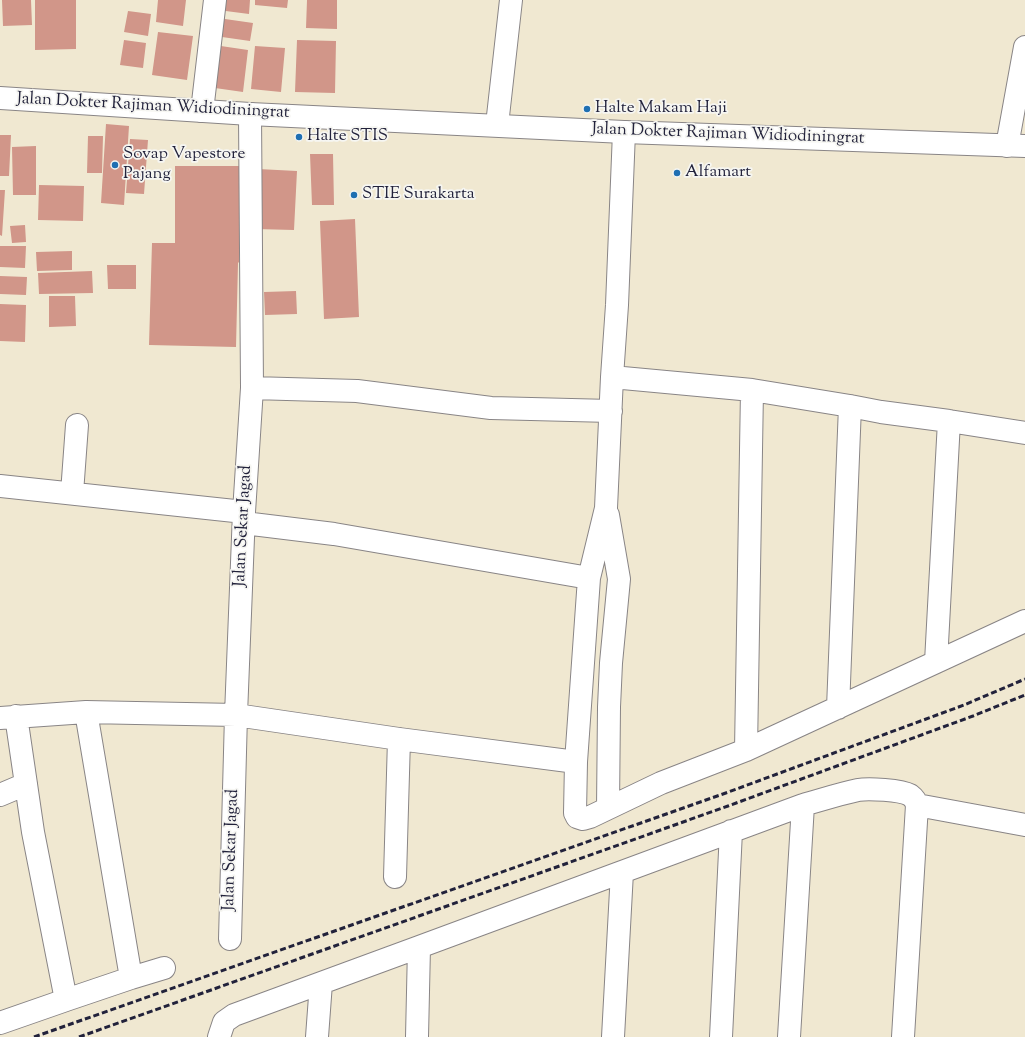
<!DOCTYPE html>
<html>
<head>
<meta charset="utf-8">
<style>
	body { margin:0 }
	canvas { display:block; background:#f0e8d1 }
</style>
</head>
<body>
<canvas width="1025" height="1037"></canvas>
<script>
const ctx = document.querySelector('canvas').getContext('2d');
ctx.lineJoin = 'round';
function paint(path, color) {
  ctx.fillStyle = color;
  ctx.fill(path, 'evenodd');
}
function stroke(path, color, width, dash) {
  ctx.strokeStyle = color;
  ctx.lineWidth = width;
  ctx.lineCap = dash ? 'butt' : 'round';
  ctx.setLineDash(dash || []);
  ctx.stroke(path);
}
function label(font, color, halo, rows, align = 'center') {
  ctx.font = font + ' "Sorts Mill Goudy",serif';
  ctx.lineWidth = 3.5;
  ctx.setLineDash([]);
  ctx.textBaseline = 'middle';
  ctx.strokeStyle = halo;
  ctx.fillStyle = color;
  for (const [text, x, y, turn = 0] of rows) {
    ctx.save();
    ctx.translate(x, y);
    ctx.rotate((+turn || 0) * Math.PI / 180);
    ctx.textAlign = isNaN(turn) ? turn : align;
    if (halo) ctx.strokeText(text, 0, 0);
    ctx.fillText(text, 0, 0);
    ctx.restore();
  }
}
const building = new Path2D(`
	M2 0H31L32 25 3 26Z
	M35 0H76V49L35 50Z
	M158 0H186L183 26 156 22Z
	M219 0H250L249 14 218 10Z
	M255 0H288L287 8 255 5Z
	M307 0H337V29L306 28Z
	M128 11 151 14 148 36 124 32Z
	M218 18 253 23 250 41 215 36Z
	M158 32 193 36 187 80 152 75Z
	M124 40 146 43 143 68 120 65Z
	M297 40 336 41 335 93 295 92Z
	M214 45 248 50 243 92 208 87Z
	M255 46 285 48 281 92 251 89Z
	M106 124 129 126 124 205 101 203Z
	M0 135H11L9 176H0Z
	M88 136H103L102 173H87Z
	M130 139 148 140 144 194 126 193Z
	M36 146V195H13L12 147Z
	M310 154H333L334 205H312Z
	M175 166H239V262L238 263 236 347 149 345 152 243H175Z
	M258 169 297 171 294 230 255 229Z
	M39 185 84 186 83 221 38 220Z
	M0 190H5L2 236 0 235Z
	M355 219 359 317 324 319 320 221Z
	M25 225 26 242 12 243 10 226Z
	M0 246H26L25 268 0 267Z
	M72 251V270L37 271 36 252Z
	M107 265H136V289H108Z
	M92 271 93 293 39 294 38 273Z
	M0 276 27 277 26 295 0 294Z
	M296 291 297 314 265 315 264 292Z
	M49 296H75L76 326 49 327Z
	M0 304 26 305 25 342 0 341Z`);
const minor = new Path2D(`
	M202 111 215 0
	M497 125 511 0
	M624 132 617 305 612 377 606 508 589 578 576 762 575 813 577 817 583 819 590 817 661 783 746 750 1025 621
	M1007 146 1025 47
	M612 377 752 390 850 406 881 412 949 421 1025 433
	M252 388 357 391 491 408 611 411
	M0 486 244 512
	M72 493 77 425
	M608 515 619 579 611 663 609 707 608 808
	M244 523 334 534 589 578
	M936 662 949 421
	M838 708 850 406
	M86 712 131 978
	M0 718 86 712 236 715 399 739 576 762
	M746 750 752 390
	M0 795 26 784
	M917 805 1025 825
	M395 877 399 739
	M230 939 236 715 244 512 252 388 250 114
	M66 1000 131 978 164 968
	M0 1023 66 1000 33 832 16 716
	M219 1037 224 1022 234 1015 419 947
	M317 1037 321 983
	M417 1037 419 947 803 805C821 800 839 794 858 790 868 788 901 790 910 795 914 798 916 801 917 805L903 1037
	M613 1037 622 872
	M721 1037 731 831
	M789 1037 803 805`);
const primary = new Path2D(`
	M0 98 250 114 624 132 1025 146`);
const rail = new Path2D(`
	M34 1037 723 794 964 705 1025 679
	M79 1037 728 806 973 716 1025 695`);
const markers = [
	[587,109,4,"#1f6fb2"],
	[299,137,4,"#1f6fb2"],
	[115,165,4,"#1f6fb2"],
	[677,173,4,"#1f6fb2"],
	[354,195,4,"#1f6fb2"]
];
const streetNames = [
	["Jalan Dokter Rajiman Widiodiningrat",153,107,3],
	["Jalan Dokter Rajiman Widiodiningrat",728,135,2],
	["Jalan Sekar Jagad",244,526,-87],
	["Jalan Sekar Jagad",232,850,-88]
];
const poiNames = [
	["Halte Makam Haji",595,109],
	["Halte STIS",307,137],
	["Sovap Vapestore",123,155],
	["Pajang",123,175],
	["Alfamart",685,173],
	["STIE Surakarta",362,195]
];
paint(building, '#d19689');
stroke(minor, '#898586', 24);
stroke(primary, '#898586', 24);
stroke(minor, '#fff', 22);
stroke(primary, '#fff', 22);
stroke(rail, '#22223b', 3, [6, 3]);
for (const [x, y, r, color] of markers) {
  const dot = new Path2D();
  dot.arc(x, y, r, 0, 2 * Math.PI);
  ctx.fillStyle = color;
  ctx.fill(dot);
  stroke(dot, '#f6f6f2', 1.5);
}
label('17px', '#22223b', '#f6f6f2', streetNames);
label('17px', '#22223b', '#f6f6f2', poiNames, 'left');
</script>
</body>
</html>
